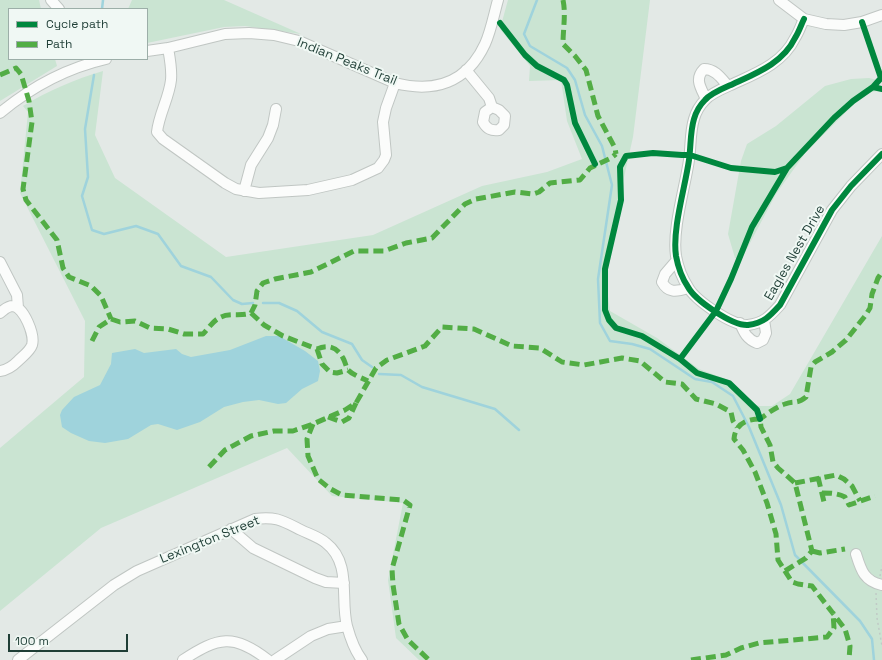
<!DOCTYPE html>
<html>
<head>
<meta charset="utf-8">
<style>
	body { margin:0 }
	#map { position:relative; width:882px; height:660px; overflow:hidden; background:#e3e9e6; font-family:"Space Grotesk",sans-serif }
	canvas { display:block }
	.legend { position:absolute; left:8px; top:8px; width:140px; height:52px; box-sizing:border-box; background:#f0f8f4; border:1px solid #9caea8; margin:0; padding:5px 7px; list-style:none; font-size:12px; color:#1f3e36 }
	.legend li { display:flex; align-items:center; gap:8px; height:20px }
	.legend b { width:20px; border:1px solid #9caea8 }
	.scale { position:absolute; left:8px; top:634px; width:120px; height:18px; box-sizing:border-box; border:2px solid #1f3e36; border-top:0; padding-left:5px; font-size:12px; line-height:14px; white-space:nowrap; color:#1f3e36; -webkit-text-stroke:3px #f0f8f4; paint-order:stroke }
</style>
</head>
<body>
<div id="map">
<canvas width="882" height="660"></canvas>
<ul class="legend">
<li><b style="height:5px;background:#00873e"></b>Cycle path</li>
<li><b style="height:5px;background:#52ad45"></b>Path</li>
</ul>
<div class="scale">100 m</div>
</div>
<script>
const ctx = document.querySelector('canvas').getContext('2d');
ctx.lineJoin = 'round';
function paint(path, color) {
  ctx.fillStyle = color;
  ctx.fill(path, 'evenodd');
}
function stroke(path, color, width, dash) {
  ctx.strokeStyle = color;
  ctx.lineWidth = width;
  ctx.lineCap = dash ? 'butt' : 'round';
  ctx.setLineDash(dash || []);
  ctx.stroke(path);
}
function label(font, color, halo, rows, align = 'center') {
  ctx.font = font + ' "Space Grotesk",sans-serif';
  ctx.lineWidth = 4;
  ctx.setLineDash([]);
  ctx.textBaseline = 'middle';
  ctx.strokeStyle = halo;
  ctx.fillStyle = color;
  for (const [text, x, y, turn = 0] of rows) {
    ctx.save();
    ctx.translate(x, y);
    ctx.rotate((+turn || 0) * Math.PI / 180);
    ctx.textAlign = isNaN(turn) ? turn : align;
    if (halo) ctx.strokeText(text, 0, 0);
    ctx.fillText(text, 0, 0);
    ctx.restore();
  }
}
const green = new Path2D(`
	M0 0H39L41 9H9V59H55L57 66 0 101Z
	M132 0H224L301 34 245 26 224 27 147 43V9H128Z
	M508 0H650L633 137 604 267 610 311 657 338 699 369 731 381 750 402 759 406H772L790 394 882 236V660H419L396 638 388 580 403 503 332 496 287 448 101 528 0 611V448L84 377 85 321 20 193 28 112 23 106C48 91 75 79 103 71L95 135 115 178 226 257 373 235 482 186 547 172 582 159 567 121 561 80 529 81 530 66 500 29Z
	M869 78 877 80 879 91 871 92 854 104 806 152 776 194 741 260 735 258 728 234 741 161 747 144 776 126 825 86 851 79Z`);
const water = new Path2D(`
	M266 336H279L305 351 318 361 320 371 318 381 302 389 286 403 278 404 259 400 243 402 224 407 200 422 177 430 158 424 151 425 128 439 105 443 89 441 71 433 62 427 60 415 62 410 74 397 100 385 111 364 112 353 135 349 144 353 176 349 182 354 191 357 230 350Z`);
const stream = new Path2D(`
	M537 0 524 34 530 46 567 68 575 80 585 115 602 146 612 185 598 279 600 323 610 341 632 344 650 349 695 379 712 382 733 396 749 427 781 505 795 555 860 621 872 639 874 660
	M102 9 103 0
	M94 75 85 129 88 177 82 196 92 230 104 234 136 226 158 234 181 266 211 277 233 300 242 304 253 303
	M263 303H279L297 311 322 332 352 344 362 360 372 367
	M379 374 401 375 422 387 495 409 519 430`);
const path = new Path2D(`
	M880 576 882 566
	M876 593 877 618 882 646`);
const minor = new Path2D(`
	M51 0 59 9
	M779 0 804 19 826 24 844 25 862 22 882 15
	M804 19C801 25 799 32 795 38 783 63 757 73 733 84 724 88 711 93 705 100 700 105 696 112 694 119 690 132 691 146 689 160 685 188 672 229 676 256 678 267 682 278 688 287 695 300 732 326 748 325 764 323 770 316 780 305L832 210 851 186 882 154
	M168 48C170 59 172 69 171 80 169 98 159 114 157 132L163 139 225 183 236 189 259 193 308 190 352 180 378 168 384 160 386 155 383 122 386 108 395 83
	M147 51 168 48 225 34 249 33 274 35 299 41 395 83C434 93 467 83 485 44 491 31 494 14 498 0
	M466 70 489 98 492 107 485 112 483 122C487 129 491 131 499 130L504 125 505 116 499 110 492 107
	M706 99C701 88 694 79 704 69 715 69 721 78 728 86
	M0 113C30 88 67 68 106 59
	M244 191 251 165 268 138 273 125 276 109
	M677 260 665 274 662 282C668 293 676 292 688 288
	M0 262 17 295 18 308
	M0 313C4 310 7 306 13 306 24 307 35 335 32 345 30 351 23 356 18 361 13 366 8 370 0 371
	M740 323C744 333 747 339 757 343L763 340 766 333 764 320
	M231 529 253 548 315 578 326 582 344 583
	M856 554C861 570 864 581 882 585
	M18 660 114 585 137 571 255 519C276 516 283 521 301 530 309 534 319 537 326 543 352 563 340 599 347 626 350 637 355 651 362 660
	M183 660C218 637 234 633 268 660
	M275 660 311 636 328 629 347 626`);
const quiet = new Path2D(`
	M563 0C566 14 563 29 563 44L575 56 586 70 598 116 615 148 616 154
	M0 75 16 68 21 74 29 101 32 122 23 189 26 200 57 240 63 268 69 277 91 286 101 296 111 319
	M251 313 264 325 283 336 317 349C328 344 337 347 343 358 345 361 346 367 348 370 353 375 362 378 368 381
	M92 341 99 327 111 319 120 322 135 321 150 328 168 329 184 334H203C208 329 213 321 219 318 229 312 241 317 251 313L255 305 257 291 263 283 275 279 311 272 354 251H384L406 243 432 238 465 204 476 199 515 192 533 194 539 192 550 183 580 180 590 168 611 158 616 154
	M317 349 322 364 330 372 337 373 348 370
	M759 416 760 419C768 413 776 407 785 404 795 400 796 405 806 397L811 367 815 362 832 352 846 340 865 316 870 308 872 294 878 278 882 272
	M328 417 342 422 349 418 356 403
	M313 424 307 439 308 456 318 479 329 488 342 495 403 500 410 505 392 569 393 585 399 624 408 640 429 660
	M209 467 225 450 251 436 274 431H293L313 424 345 410 356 403 376 368 387 360 425 346 442 327 474 329 512 346 540 348 562 362 584 365 622 358 640 361 665 382 682 384 696 399 716 404 731 412 733 421 737 427
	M818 477 825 506
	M795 483 836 475 844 479 852 486 860 501
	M822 493C830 493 837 493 845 497L849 505 875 496
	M812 551 820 553 845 549
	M785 571 806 558 812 551 795 483 778 468 773 462 770 445 761 427 760 419C747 419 735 424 734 439L743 450 755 472 767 503 776 534 778 560 792 582 798 584 812 586 845 629 850 646 849 660
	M691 660 726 655 741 648 759 643 827 637 834 628 833 612`);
const cycleway = new Path2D(`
	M804 19C801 25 799 32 795 38 783 63 757 73 733 84 724 88 711 93 705 100 700 105 696 112 694 119 690 132 691 146 689 160 685 188 672 229 676 256 678 267 682 278 688 287 695 300 732 326 748 325 764 323 770 316 780 305L832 210 851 186 882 154
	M862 22 881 78 873 87 882 89
	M500 23 525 55 537 66 564 80 567 85 575 123 595 164
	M680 359 716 311 731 279 752 227 787 168 834 118 853 101 873 87
	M760 419 757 410 729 383 697 373 680 359 642 336 616 328 609 320 605 310V269L621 200 620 167 626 156 653 153 682 155H690L731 168 775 172 787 168`);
const streetNames = [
	["Indian Peaks Trail",347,62,22],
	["Eagles Nest Drive",795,253,-60],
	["Lexington Street",210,540,-22]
];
paint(green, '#cae4d2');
paint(water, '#9fd3dc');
stroke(stream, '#9fd3dc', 2.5);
stroke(minor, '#c0c6c3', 12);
stroke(path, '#c0cac6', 1.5, [2, 3]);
stroke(minor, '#fbfcfb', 10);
stroke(quiet, '#52ad45', 5, [10, 5]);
stroke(cycleway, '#00873e', 6);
label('13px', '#1f3e36', '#f0f8f4', streetNames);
</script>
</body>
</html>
